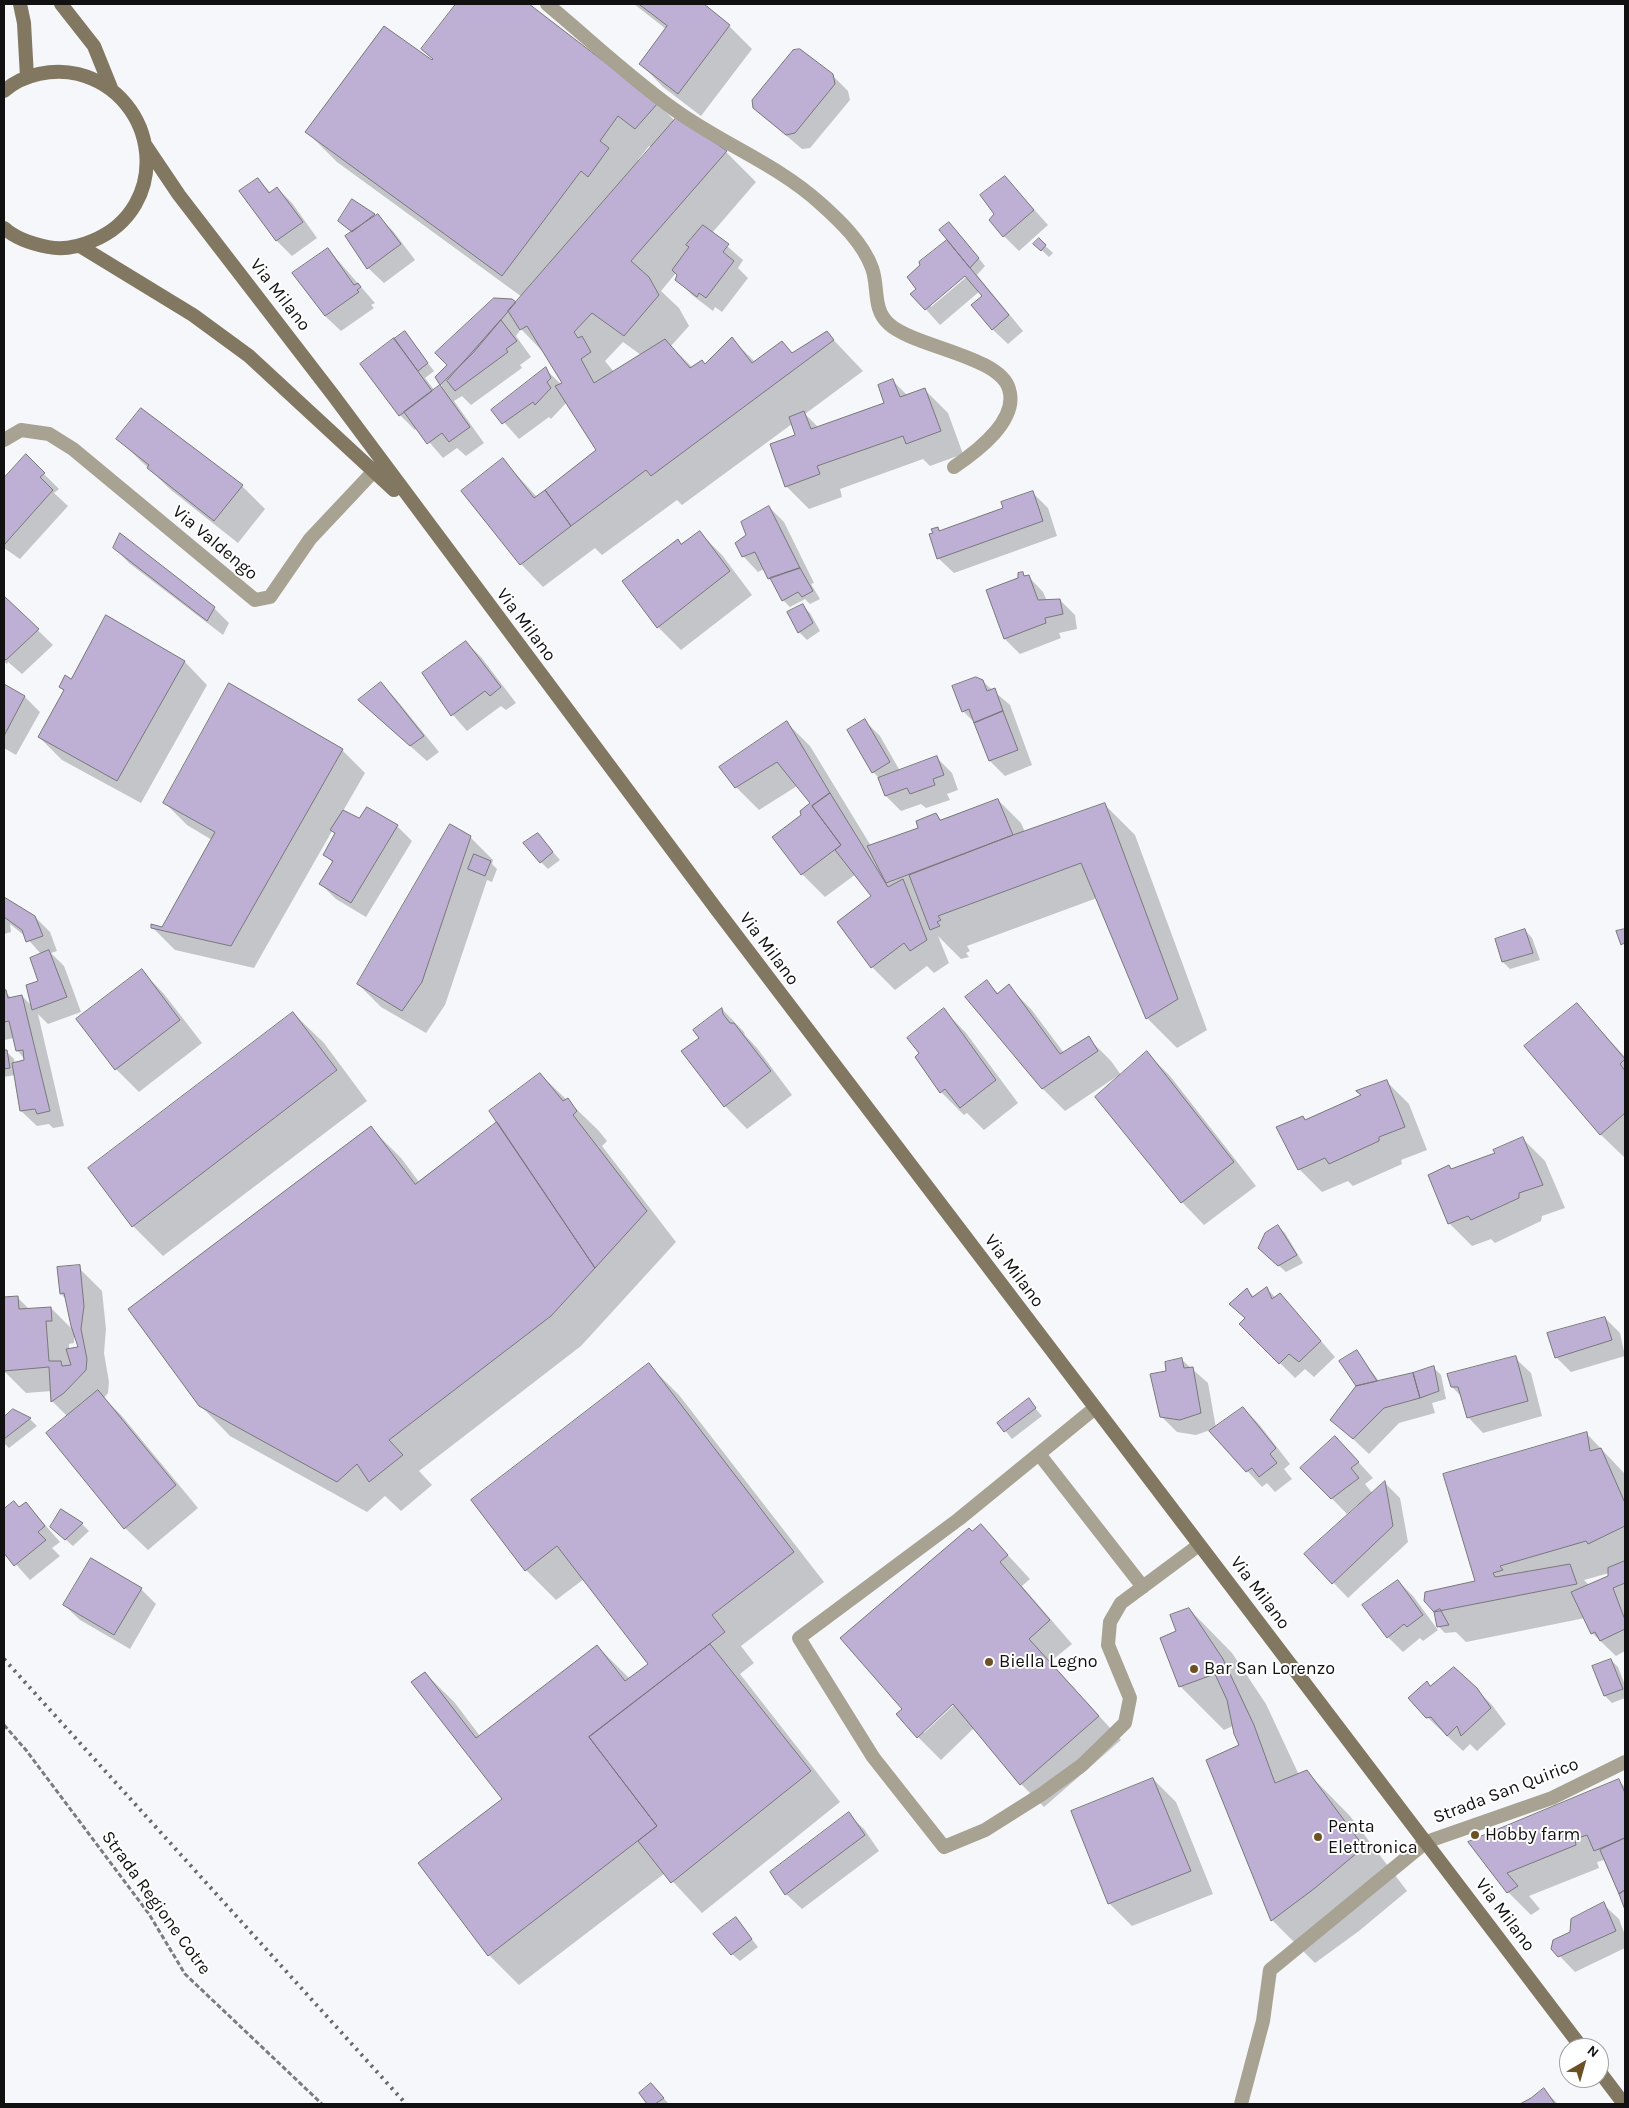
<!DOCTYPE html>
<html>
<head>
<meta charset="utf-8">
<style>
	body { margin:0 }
	#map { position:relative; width:1629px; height:2108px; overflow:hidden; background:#f6f7fa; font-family:Karla,sans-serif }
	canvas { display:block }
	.frame { position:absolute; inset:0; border:5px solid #111112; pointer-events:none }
	.north { position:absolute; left:1559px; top:2038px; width:50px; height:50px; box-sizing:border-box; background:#fff; border:1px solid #a0a0a0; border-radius:50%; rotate:38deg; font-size:14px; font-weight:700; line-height:20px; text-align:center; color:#111112 }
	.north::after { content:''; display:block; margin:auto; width:18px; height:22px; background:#6d5124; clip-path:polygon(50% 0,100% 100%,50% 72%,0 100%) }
</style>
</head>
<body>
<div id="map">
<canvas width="1629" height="2108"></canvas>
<div class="frame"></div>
<div class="north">N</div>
</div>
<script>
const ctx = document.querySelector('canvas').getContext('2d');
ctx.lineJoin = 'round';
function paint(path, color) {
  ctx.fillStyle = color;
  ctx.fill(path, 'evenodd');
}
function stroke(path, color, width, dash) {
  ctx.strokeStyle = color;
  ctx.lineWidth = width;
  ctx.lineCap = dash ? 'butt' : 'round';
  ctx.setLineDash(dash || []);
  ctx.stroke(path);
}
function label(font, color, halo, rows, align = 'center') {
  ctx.font = font + ' Karla,sans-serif';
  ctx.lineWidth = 4;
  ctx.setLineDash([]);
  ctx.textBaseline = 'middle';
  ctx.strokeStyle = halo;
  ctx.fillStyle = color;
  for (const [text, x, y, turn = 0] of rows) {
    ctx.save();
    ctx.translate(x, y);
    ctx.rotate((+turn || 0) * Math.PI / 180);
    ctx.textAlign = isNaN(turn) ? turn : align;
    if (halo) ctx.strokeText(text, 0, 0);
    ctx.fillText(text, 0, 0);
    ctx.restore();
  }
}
const shadow = new Path2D(`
	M457 4H527L657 103 675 121 726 152 756 182 712 233 743 260 738 268 748 278 722 312 715 307 713 311 692 295 677 279 678 275 676 273 661 291 679 308 689 326 671 346 693 368 705 366 732 339 755 362 782 343 793 354 827 333 863 371 805 414 819 428 886 403 893 381 908 396 925 390 948 413 963 454 930 466 923 459 840 489 842 497 809 509 786 486 796 436 792 424 682 505 677 500 602 555 595 548 543 587 521 564 503 460 537 497 598 450 567 402 551 419 549 417 519 439 493 410 545 369 561 384 564 383 546 355 521 329 516 336 531 357 520 365 522 368 471 405 462 396 454 401 484 443 466 456 457 448 443 458 417 428 415 430 400 415 405 333 434 371 425 378 435 391 442 386 436 377 449 365 437 353 516 304 522 297 337 162 307 132 432 62 434 60 423 49ZM649 146 652 148 640 161 638 160ZM623 342 641 355 614 372 605 361Z
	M634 4H700L729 26 752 49 701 116 663 87 641 64 666 29Z
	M832 75 848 91 850 100 810 148 802 149 754 108Z
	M1005 177 1048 225 1019 251 1004 236 996 214Z
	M258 179 271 193 277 188 292 203 317 238 292 256 277 241Z
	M352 201 376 217 377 215 393 231 415 260 384 283 368 268 352 232 339 221Z
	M957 231 985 266 977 275 1023 331 1008 344 992 329 984 296 980 291 940 325 912 294 953 245ZM969 271 971 273 931 307V304Z
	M1039 240 1053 253 1049 257 1035 244Z
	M328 249 375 303 371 305 374 308 341 331 325 316Z
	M118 439 242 486 265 509 238 543 171 490Z
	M26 456 59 489 54 493 68 506 20 559 4 548V480Z
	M1033 493 1048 508 1057 536 954 573 938 558 934 534 938 528 941 532 1004 508Z
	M769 507 784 522 814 583 811 584 820 599 810 604 805 599 790 607 783 600 764 569 758 572 743 556 748 535Z
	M699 532 722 555 752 595 681 650 658 627 682 545Z
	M114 547 214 608 229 623 223 635 129 563Z
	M1019 574 1028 576 1043 592 1047 601 1060 600 1075 615 1077 629 1059 633 1061 638 1020 654 1005 639 988 591 1020 579Z
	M4 597 53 645 22 674 8 662 7 664 4 661Z
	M803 606 810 613 820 631 807 640 799 632 789 613Z
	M106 617 185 662 207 685 141 803 62 760 39 737 65 692 60 687 71 680Z
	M466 642 481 657 516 703 506 710 501 706 467 731 438 698Z
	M982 681 1010 705 1032 765 1005 776 990 761 976 724 963 711Z
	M381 684 396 699 439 752 427 761 375 715Z
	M230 685 342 750 365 773 343 811 359 820 397 826 412 841 366 917 336 899 321 884 333 863 325 855 336 835 332 831 254 968 175 950 152 927 163 928 212 840 187 825 164 802Z
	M4 686 25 697 40 712 16 755 4 748Z
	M865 721 880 736 900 771 936 757 952 773 958 790 947 794 950 800 926 808 921 804 901 811 886 796 881 780 873 772Z
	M787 723 810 746 871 846 919 829 936 814 942 821 998 800 1021 823 1025 832 1105 805 1135 835 1207 1030 1177 1048 1147 1018 1097 898 967 946 970 951 966 953 969 957 961 959 938 936 949 963 934 973 927 966 895 990 872 967 873 897 856 874 825 897 802 874 803 815 811 804 797 786 759 810 736 787 720 767Z
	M538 835 560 860 548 869 541 862Z
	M470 837 493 860 492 864 497 869 492 882 487 880 445 1005 426 1033 381 1007 358 984Z
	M4 898 34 916 50 932 57 951 51 953 64 966 81 1012 48 1024 38 1014 64 1126 53 1128 49 1124 37 1126 21 1111 15 1075 4 1077V1052L6 1051 14 1059 15 1064 26 1061 17 1050 14 1038 4 1040V992L12 998 22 996 32 1006 40 982 41 954 25 936 10 924 11 932 4 934Z
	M1525 930 1532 938 1540 960 1510 969 1503 962 1497 940Z
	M142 971 164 994 202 1043 139 1092 116 1069Z
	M986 981 999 994 1008 986 1031 1009 1064 1053 1088 1038 1111 1061 1121 1075 1147 1053 1170 1076 1256 1186 1204 1225 1182 1202 1119 1075 1065 1111 1043 1089Z
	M1577 1004 1625 1057 1624 1157 1601 1135 1526 1046Z
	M722 1009 744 1032 745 1035 757 1048 792 1095 747 1129 725 1106 701 1038Z
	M944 1010 966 1033 1018 1103 984 1130 967 1113 964 1115 941 1092Z
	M293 1013 324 1043 367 1101 163 1256 133 1226Z
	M540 1074 598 1130 607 1141 602 1146 676 1242 581 1346 419 1471 432 1485 401 1511 385 1496 367 1512 230 1436 200 1405 371 1128 401 1158 419 1182 498 1122Z
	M1386 1081 1409 1104 1427 1150 1401 1160 1402 1164 1353 1186 1348 1181 1322 1192 1299 1169 1303 1117 1306 1121 1363 1096Z
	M1522 1138 1545 1161 1565 1208 1542 1216 1541 1221 1495 1243 1491 1239 1472 1246 1449 1223V1166L1452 1170 1497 1154Z
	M1278 1226 1285 1233 1303 1263 1286 1272 1267 1255Z
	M79 1268 102 1291 106 1329 104 1353 109 1382 108 1393 104 1398 121 1415 198 1508 148 1550 125 1528 68 1417 52 1401V1391L26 1393 4 1371V1298L17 1297 30 1310 51 1308 74 1331 67 1300 61 1294ZM74 1334 79 1348 69 1349V1344L74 1343Z
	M1267 1289 1276 1298 1280 1294 1335 1357 1314 1377 1305 1369 1295 1378 1241 1324 1246 1319 1231 1304 1247 1290 1254 1297Z
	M1605 1318 1620 1333 1625 1356 1571 1372 1556 1357Z
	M1357 1352 1379 1381 1434 1368 1441 1375 1446 1399 1432 1403 1435 1413 1399 1423 1369 1454 1332 1419 1358 1386 1341 1361Z
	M1515 1358 1531 1373 1542 1416 1483 1433 1468 1417 1461 1396 1452 1387Z
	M1182 1360 1208 1383 1216 1428 1243 1408 1258 1423 1290 1464 1284 1469 1292 1479 1275 1492 1267 1483 1262 1487 1210 1430 1196 1435 1177 1432 1161 1416 1168 1372Z
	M649 1365 679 1395 824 1582 741 1646 754 1663 740 1674 840 1802 702 1913 665 1873 519 1985 489 1955 503 1799 425 1673 455 1703 480 1736 597 1646 630 1679 650 1664 584 1579 556 1600 526 1570Z
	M1028 1400 1042 1416 1012 1439 999 1423Z
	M13 1411 30 1419 37 1426 9 1448 4 1443V1418Z
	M1587 1434 1625 1474V1651L1616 1656 1592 1633 1585 1618 1466 1642 1456 1632 1445 1633 1438 1626 1435 1611 1477 1582ZM1609 1573V1577L1589 1585 1584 1580Z
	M1350 1453 1373 1478 1365 1484 1373 1494 1385 1483 1400 1498 1408 1542 1348 1598 1306 1554 1359 1507 1357 1505 1347 1514 1302 1468Z
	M14 1503 19 1509 26 1503 60 1542 52 1548 60 1556 30 1580 4 1551V1511Z
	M82 1524 89 1531 73 1546 51 1527Z
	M980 1525 1030 1579 1022 1586 1072 1644 1050 1662 1121 1740 1044 1807 1021 1784 974 1728 941 1760 918 1737 904 1709 972 1532ZM957 1699 958 1701 924 1733 923 1731Z
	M1398 1581 1413 1596 1438 1630 1423 1641 1420 1638 1403 1652 1388 1637Z
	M141 1589 156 1604 130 1649 80 1620 64 1605Z
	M1189 1609 1232 1653 1266 1704 1299 1775 1307 1772 1350 1816 1407 1891 1359 1931 1315 1963 1272 1920 1241 1746 1233 1726 1224 1730 1180 1686 1178 1631Z
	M1611 1660 1618 1667 1625 1685V1698L1612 1703 1605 1696 1594 1666Z
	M1427 1683 1432 1687 1476 1689 1492 1705 1506 1724 1477 1751 1470 1744 1463 1751 1427 1717Z
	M1153 1779 1176 1802 1213 1894 1132 1926 1109 1903Z
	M1618 1780 1625 1787V1908L1604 1860 1597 1862 1599 1868 1529 1896 1540 1909 1531 1915 1508 1892 1470 1843Z
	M848 1814 864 1829 879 1851 802 1909 786 1894 771 1872Z
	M1603 1904 1619 1919 1625 1935V1948L1575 1972 1552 1948Z
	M736 1919 758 1947 740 1961 732 1954Z
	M1544 2090 1558 2104H1522Z
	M658 2092 669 2104H648L640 2093Z`);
const building = new Path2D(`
	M456 4H529L658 103 635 129 618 116 600 141 609 148 588 177 581 171 502 276 305 132 384 26 432 60 433 59 421 49Z
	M639 4H704L730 25 678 94 639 64 667 26Z
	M800 49 833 74 835 84 795 133 786 135 753 108 752 100 793 50Z
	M677 117 727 151 631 261 649 277 659 295 624 336 592 313 574 332 578 338 582 336 591 352 581 359 594 383 665 339 690 368 702 360 705 364 732 337 752 363 782 341 792 353 827 331 834 340 651 476 646 470 571 526 545 490 596 450 555 386 562 383 527 326 520 330 508 311Z
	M1005 176 1034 210 1003 237 989 220 994 214 980 195Z
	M258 178 269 193 277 187 303 222 276 241 239 191Z
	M352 199 375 214 352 232 338 221Z
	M378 214 401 244 367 269 345 236Z
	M949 222 979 258 970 268 939 230Z
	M703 225 729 244 723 252 734 261 706 298 699 293 697 297 675 280 677 275 672 270 689 247 686 245Z
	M1039 238 1046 245 1041 251 1033 244Z
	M947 240 1009 315 992 330 971 305 982 296 965 276 925 310 910 294 916 289 907 277 920 265 919 262Z
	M328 248 354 285 358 283 361 287 357 290 359 292 325 316 292 273Z
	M494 298 512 299 516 302 473 353 440 385 435 377 447 365 435 353Z
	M501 320 517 341 506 349 508 352 455 391 447 381Z
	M405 331 428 363 418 371 394 339Z
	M394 338 432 391 399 416 360 364Z
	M546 367 551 378 547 382 551 388 535 405 533 402 502 424 491 410Z
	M893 379 900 397 925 388 941 431 906 444 903 436 817 466 820 474 785 487 770 444 795 435 789 417 804 411 811 429 884 403 878 385Z
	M440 385 470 427 449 442 442 433 427 444 404 412Z
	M141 408 243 485 214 521 147 468 149 465 116 439Z
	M26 454 45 473 40 477 53 490 4 545V478Z
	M503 458 534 498 545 490 571 526 520 565 461 491Z
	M1033 491 1043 521 937 559 929 534 933 533 931 529 938 527 939 531 1003 508 1001 502Z
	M769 506 800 568 768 579 755 552 742 557 735 543 746 535 741 522Z
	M700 531 730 571 657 628 622 581 678 539 681 544Z
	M120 533 215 607 207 621 113 548Z
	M800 568 813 591 802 597 798 592 782 601 770 578Z
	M1023 572 1024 576 1029 575 1038 600 1060 599 1063 614 1045 618 1046 623 1004 639 986 590 1018 578V573Z
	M4 596 39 629 6 660 4 658Z
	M803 604 813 623 798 633 787 612Z
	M106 615 185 661 117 781 38 737 64 690 59 687 65 675 71 679Z
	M466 641 501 687 490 696 485 691 451 716 422 673Z
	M976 677 983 680 987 691 995 688 1003 711 974 723 969 709 962 712 952 686Z
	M381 682 424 736 410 746 358 700Z
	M229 683 343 749 231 946 151 928V924L162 927 215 832 163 803Z
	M4 684 25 696 4 736Z
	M1003 711 1018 750 989 761 974 723Z
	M865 719 890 762 872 773 847 730Z
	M787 721 830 793 812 806 841 845 801 875 772 837 801 815 800 811 810 803 777 762 735 788 719 767Z
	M937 756 944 775 933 779 935 785 910 794 907 788 885 796 878 778Z
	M830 793 888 887 903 879 927 940 910 951 904 943 871 968 837 922 871 896 835 850 841 845 812 806Z
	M998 799 1013 835 886 883 867 846 918 828 916 821 936 813 940 820Z
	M1105 803 1178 999 1146 1019 1081 863 938 916 941 920 937 922 940 926 930 930 909 875 1013 835Z
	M367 807 398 825 351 903 319 884 333 861 323 855 335 833 330 830 343 810 359 818Z
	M450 824 471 836 422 982 402 1011 357 984Z
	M538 833 553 852 540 863 523 843Z
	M474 854 491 861 485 876 468 869Z
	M4 897 35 916 43 936 26 942 22 930 4 917Z
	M1525 929 1533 953 1502 962 1495 939Z
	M1625 929V947L1624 943 1621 945 1616 931Z
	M49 950 67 997 32 1010 26 985 38 981 30 958Z
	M142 969 180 1020 115 1070 76 1019Z
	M987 980 997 994 1009 984 1060 1054 1089 1036 1098 1051 1042 1089 965 997Z
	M6 990 8 998 22 995 50 1111 37 1114 35 1109 20 1111 12 1063 24 1060 23 1050 16 1051 9 1021 4 1022V991Z
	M1577 1003 1625 1059 1620 1064 1625 1071V1113L1600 1135 1524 1046Z
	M722 1008 723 1014 730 1023H734L771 1071 724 1107 681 1051 699 1038 693 1030Z
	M944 1008 996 1080 960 1108 945 1089 940 1093 915 1057 919 1053 907 1038Z
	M293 1012 337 1070 132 1227 88 1168Z
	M4 1050H7L10 1068 4 1069Z
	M1147 1051 1234 1162 1181 1203 1095 1097Z
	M540 1073 563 1101 568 1098 577 1111 573 1115 647 1211 595 1268 489 1111Z
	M1387 1080 1405 1127 1379 1137V1141L1329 1164 1325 1158 1298 1170 1276 1127 1303 1116 1305 1120 1361 1095 1356 1091Z
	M497 1122 595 1268 551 1316 389 1440 403 1455 369 1482 357 1464 337 1482 199 1406 128 1309 371 1126 415 1184Z
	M1523 1137 1543 1185 1519 1193V1198L1471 1220 1468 1216 1448 1224 1428 1175 1449 1165 1451 1169 1495 1153 1493 1150Z
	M1278 1225 1297 1255 1278 1266 1258 1248 1265 1233Z
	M80 1265 84 1306 81 1329 87 1359 86 1370 64 1393 51 1402 49 1367 4 1371V1297L18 1296 19 1309 51 1307 52 1321H46L49 1361H61L62 1366 71 1365 66 1349 78 1347 71 1326 64 1293 60 1294 57 1267Z
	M1267 1287 1272 1299 1280 1293 1321 1341 1299 1362 1289 1354 1279 1364 1239 1324 1245 1318 1229 1304 1247 1288 1252 1297Z
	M1605 1317 1612 1340 1555 1358 1547 1333Z
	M1357 1350 1377 1381 1356 1386 1339 1361Z
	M1516 1356 1528 1401 1467 1418 1458 1387H1451L1447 1374Z
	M1182 1358 1184 1368 1193 1367 1201 1413 1180 1420 1160 1417 1150 1374 1166 1371 1165 1362Z
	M649 1363 794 1552 712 1615 725 1632 589 1737 657 1826 488 1956 418 1863 502 1799 411 1682 425 1672 476 1738 597 1645 625 1681 648 1664 557 1546 525 1571 471 1500Z
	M1434 1366 1439 1391 1420 1398 1413 1373Z
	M1413 1373 1420 1398 1384 1408 1353 1439 1330 1420 1356 1386Z
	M98 1390 176 1485 124 1529 46 1433Z
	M1029 1398 1036 1408 1004 1432 997 1423Z
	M1243 1407 1276 1448 1270 1454 1277 1463 1259 1477 1252 1468 1246 1472 1209 1431Z
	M13 1409 31 1418 4 1439V1417Z
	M1587 1432 1590 1451 1601 1448 1625 1503V1526L1588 1544 1586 1541 1500 1566 1503 1570 1493 1573 1495 1577 1570 1564 1577 1584 1434 1612 1424 1601 1425 1592 1475 1581 1443 1474Z
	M1335 1436 1359 1462 1351 1468 1359 1478 1331 1499 1300 1468Z
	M1385 1481 1393 1526 1332 1584 1304 1554Z
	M14 1501 19 1507 26 1502 45 1526 38 1532 46 1540 14 1566 4 1553V1509Z
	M61 1509 83 1523 65 1540 50 1527Z
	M981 1524 1008 1555 1000 1562 1050 1620 1029 1639 1099 1716 1020 1785 953 1704 917 1738 896 1714 902 1709 840 1638 969 1528 972 1531Z
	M91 1558 142 1588 114 1635 63 1605Z
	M1625 1561V1583L1613 1588 1625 1620V1629L1600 1641 1595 1632 1591 1634 1571 1592 1608 1576V1568Z
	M1398 1580 1423 1615 1407 1627 1404 1624 1387 1638 1362 1605Z
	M1189 1608 1223 1659 1254 1725 1275 1783 1307 1770 1364 1847 1315 1888 1271 1921 1206 1760 1239 1745 1234 1734 1227 1700 1215 1674 1179 1687 1160 1638 1176 1631 1170 1615Z
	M1440 1609 1449 1625 1437 1627 1434 1612Z
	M710 1644 811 1771 671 1883 638 1841 657 1826 589 1737Z
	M1611 1659 1623 1689 1604 1696 1592 1666Z
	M1454 1667 1477 1688 1491 1708 1461 1736 1457 1726 1447 1736 1431 1717 1426 1718 1408 1698 1427 1681 1430 1686Z
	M1153 1778 1191 1871 1108 1904 1071 1811Z
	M1619 1779 1625 1793V1838L1594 1851 1587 1835 1575 1839 1576 1845 1507 1873 1518 1886 1507 1893 1468 1842Z
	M849 1812 865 1835 785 1895 770 1872Z
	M1625 1838V1890L1619 1894 1600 1850Z
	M1625 1890V1910L1619 1894Z
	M1604 1902 1616 1931 1558 1957 1551 1949 1553 1940 1570 1932 1571 1919Z
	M736 1917 752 1939 731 1955 713 1934Z
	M651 2083 664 2098 655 2104H647L639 2093Z
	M1544 2088 1555 2104H1520L1531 2098Z`);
const path = new Path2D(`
	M4 1725 26 1750 149 1914 185 1974 322 2104`);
const service = new Path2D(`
	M1095 1408 959 1519 799 1638 873 1757 944 1847 985 1830 1042 1794 1082 1765 1125 1723 1130 1698 1108 1645 1110 1622 1121 1603 1199 1545
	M1039 1454 1143 1587`);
const minor = new Path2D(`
	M547 4C589 39 630 78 675 110 722 144 777 164 821 204 840 221 863 243 872 268 879 287 872 309 889 324 914 347 1000 356 1009 389 1019 421 976 452 954 467
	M4 440 21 430 49 434 73 449 255 600 270 597 310 539 374 471
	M1241 2104 1263 2021 1270 1970 1426 1842 1552 1798 1625 1762`);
const secondary = new Path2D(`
	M20 4 24 23 27 77
	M61 4 94 46 111 88
	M4 91C23 74 54 68 78 74 160 95 173 208 92 241 78 247 63 250 48 247 32 244 16 239 4 228
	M146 146 179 195 333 395 717 910 1582 2048
	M80 246 193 315 249 356 394 490
	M1599 2071 1624 2104`);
const rail = new Path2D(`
	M4 1659 406 2104`);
const markers = [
	[989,1662,5,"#6d5124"],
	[1194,1669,5,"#6d5124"],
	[1475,1835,5,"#6d5124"],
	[1318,1837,5,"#6d5124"]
];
const streetNames = [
	["Via Milano",280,295,52],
	["Via Valdengo",215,543,40],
	["Via Milano",526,625,53],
	["Via Milano",769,949,53],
	["Via Milano",1014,1271,53],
	["Via Milano",1260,1593,53],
	["Strada San Quirico",1506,1791,-21],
	["Strada Regione Cotre",156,1903,54],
	["Via Milano",1505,1915,53]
];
const poiNames = [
	["Biella Legno",999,1662],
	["Bar San Lorenzo",1204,1669],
	["Penta",1328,1827],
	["Elettronica",1328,1848],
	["Hobby farm",1485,1835]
];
paint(shadow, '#0003');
paint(building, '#beb0d4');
stroke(building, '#78777a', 1);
stroke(path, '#7b7c7e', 3, [5, 2.5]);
stroke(service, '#a8a292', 14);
stroke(minor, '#a8a292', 14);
stroke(secondary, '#827862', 14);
stroke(rail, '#69696b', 4, [2.5, 5]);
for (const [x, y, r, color] of markers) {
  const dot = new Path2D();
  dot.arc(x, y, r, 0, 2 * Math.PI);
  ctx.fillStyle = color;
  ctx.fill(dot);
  stroke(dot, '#fff', 2);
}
label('18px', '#111112', '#fff', streetNames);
label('18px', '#111112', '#fff', poiNames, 'left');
</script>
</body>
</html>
